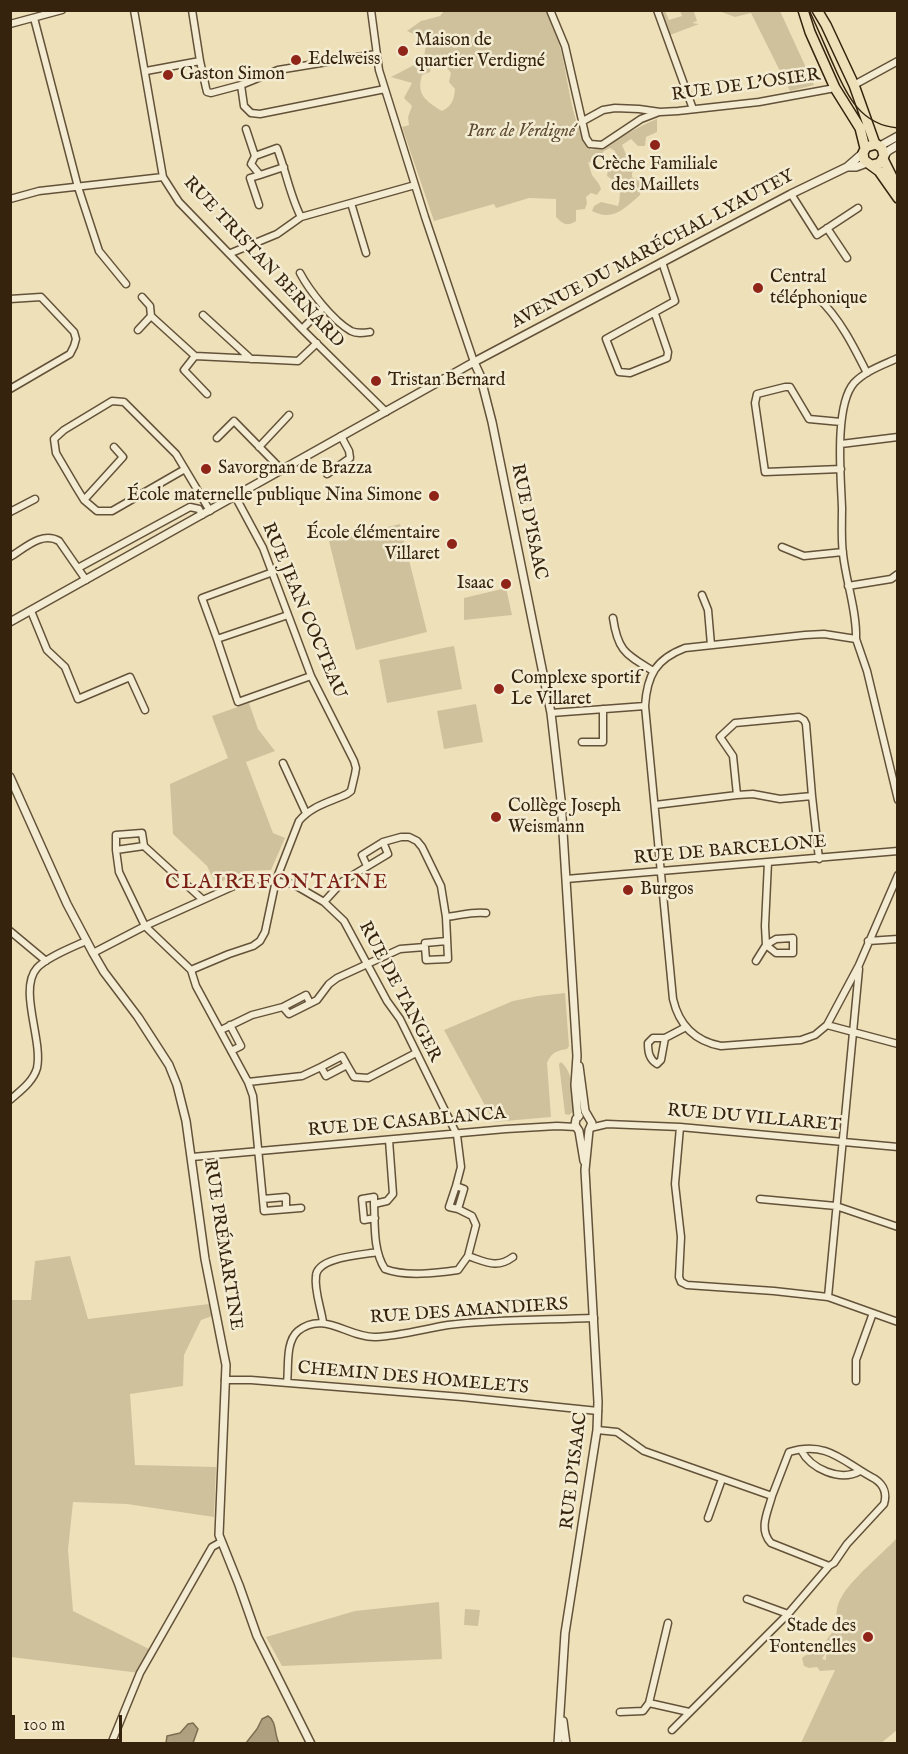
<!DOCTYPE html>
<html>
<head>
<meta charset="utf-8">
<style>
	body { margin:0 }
	#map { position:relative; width:908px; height:1754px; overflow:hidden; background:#eee1b9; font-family:"IM FELL English",serif }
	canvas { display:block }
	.frame { position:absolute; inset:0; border:12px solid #35230e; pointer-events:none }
	.scale { position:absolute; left:12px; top:1715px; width:110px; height:27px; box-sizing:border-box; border:3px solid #35230e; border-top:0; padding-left:8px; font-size:18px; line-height:21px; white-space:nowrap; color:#35230e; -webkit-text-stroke:4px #f4ecd2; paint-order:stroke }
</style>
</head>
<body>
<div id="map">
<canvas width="908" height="1754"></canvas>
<div class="frame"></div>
<div class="scale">100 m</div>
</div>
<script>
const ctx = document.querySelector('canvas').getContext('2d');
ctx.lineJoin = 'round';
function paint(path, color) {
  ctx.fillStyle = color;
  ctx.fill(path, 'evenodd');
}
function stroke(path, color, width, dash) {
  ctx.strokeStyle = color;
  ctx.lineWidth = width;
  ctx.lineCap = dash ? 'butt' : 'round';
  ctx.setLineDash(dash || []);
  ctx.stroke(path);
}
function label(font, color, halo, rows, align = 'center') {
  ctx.font = font + ' "IM FELL English",serif';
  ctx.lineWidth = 5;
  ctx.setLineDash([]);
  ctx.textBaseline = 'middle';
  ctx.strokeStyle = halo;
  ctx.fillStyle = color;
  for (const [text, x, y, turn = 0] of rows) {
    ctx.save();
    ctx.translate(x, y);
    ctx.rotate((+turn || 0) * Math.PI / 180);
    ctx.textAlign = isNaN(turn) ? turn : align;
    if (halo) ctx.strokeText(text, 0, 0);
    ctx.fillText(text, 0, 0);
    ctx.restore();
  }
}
const green = new Path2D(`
	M444 11H546C551 24 558 37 561 51 569 81 571 126 591 150 615 144 634 127 657 119V132L646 137 645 146H638L631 139 622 145 628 159 635 161 638 165 632 173V177L641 182 640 195C625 208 613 222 592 211L594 206 601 202 618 206C622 196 617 184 623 179L620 175 613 180 607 176 608 169 605 168V163L616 156 615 151 610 148 604 151 595 164 588 162 592 175 599 184 601 189 597 195 591 193 586 197 587 203 585 209 576 210V221C567 227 563 224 556 217V199L529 198 496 208 494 204 434 221 402 127 409 125 408 117 412 106 404 98 412 83 391 77 418 63 424 56 427 40 407 31 421 21 440 16ZM441 54 444 64 451 73 449 82 455 89C454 100 452 106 442 111 426 101 416 95 422 75L430 72 432 60Z
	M660 11H665L669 20 682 16 680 11H697L694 12 697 21 692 23 699 24 670 35Z
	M719 11H780L814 85 790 91 751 13 735 17Z
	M400 524 427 632 356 650 329 541Z
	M506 588 512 615 464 620V598Z
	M454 646 462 689 387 703 379 660Z
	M249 703 258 729 275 751 246 762 273 833 285 838 271 870 245 871 216 884 207 866 173 834 170 784 228 758 212 716Z
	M476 704 483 742 444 749 437 711Z
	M565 993 569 1046 567 1049C556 1051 552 1052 547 1063L551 1117 494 1122 444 1030 513 1001 538 996Z
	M561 1062C574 1073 573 1095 574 1111L569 1115 565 1114 559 1064Z
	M70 1256 88 1319 209 1304 212 1316 201 1320 184 1355 183 1386 130 1394 135 1465 216 1467 214 1517 127 1504 73 1502 68 1550 73 1611 153 1651 140 1673 11 1657V1300H31L35 1261Z
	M897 1538V1730L881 1743H801L835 1670 820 1671 817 1667 809 1668 804 1666 802 1658 806 1655 811 1654 814 1647H820L824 1649 825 1654 822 1659 826 1660 827 1644 825 1642 834 1630 837 1631C836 1620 835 1608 841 1598 851 1579 882 1554 897 1538Z
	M439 1602 442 1659 282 1666 266 1637 355 1611Z
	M465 1609 480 1610 478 1626 464 1625Z`);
const water = new Path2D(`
	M268 1716C277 1721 274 1735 279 1743H246L257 1729 262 1719Z
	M193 1723 198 1729 193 1743H166L167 1736 180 1733 188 1724Z`);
const minor = new Path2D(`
	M134 10 163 177 179 202 302 329 386 412
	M371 10 379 70 425 217 474 362
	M550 10 565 46 586 138 590 144 602 145 641 119 659 112
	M657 10 693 109
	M34 18 78 187 99 251 126 284
	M10 24 62 10
	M200 61 206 88 207 92 211 93 241 85 278 70 376 54
	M146 71 200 61 192 10
	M241 85 244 106 251 113 260 114 385 89
	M854 85 898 61
	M583 121 603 110 615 108 639 109 660 112 678 111 759 102 835 88
	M246 129 255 156
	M284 167 260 175 251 164 255 156 277 148C286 171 290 196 301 217
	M791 194 817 235 858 208
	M10 199 39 191 163 177
	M351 203 366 253
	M259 205 250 178 260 175
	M827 228 847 258
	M231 253 277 234 301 217 415 185
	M300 273C309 290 333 321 351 331 357 334 363 333 370 332
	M142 297 150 306 151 316
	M818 298C839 317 854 347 867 373
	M10 299 41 297 74 332 76 339 74 346 70 354 10 389
	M655 314 668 352 667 358 630 373 619 372 606 339 675 301 662 262
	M203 315 251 359
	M302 329 324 307
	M138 330 151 316 195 356 298 361 317 343
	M195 356 184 370 207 394
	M217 438 234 421 281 469
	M841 444 898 437
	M259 447 289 415
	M185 469 112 511H97L84 500 76 487 56 453 54 439 64 430 112 401 124 402 176 454 210 511
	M841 469 765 472 755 403 757 394 785 387H790L809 419 841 422
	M327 474 350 458 349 451 341 436
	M84 500 123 457 114 447
	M10 512 35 499
	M782 547 804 556 843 552
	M10 557C25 548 42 531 59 541L86 580
	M78 568 190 507 199 509 202 515
	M848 586 891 579 898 574
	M702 595 708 610 711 645
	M31 611 47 650 65 667 78 699 130 677 145 710
	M288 615 217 639 238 702 311 676
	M613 618C618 652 626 654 653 671
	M217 639 202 598 273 572
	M856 639C857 611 846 582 843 554 841 539 842 523 842 508 841 478 834 406 854 383 865 371 883 365 898 358
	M551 713 645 706
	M582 742H603V709
	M283 763 306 813
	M737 795 733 756 720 737 735 723 799 717 804 720 806 724 812 796
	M898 800 867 671 856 639 824 634 805 635 685 648C656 659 647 675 645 706L673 999C679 1025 694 1041 721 1046L801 1040 815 1035 827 1025 859 965 898 875
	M655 805 737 795 753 794 780 799 812 796 819 859
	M116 850V835L142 833 144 846
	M367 866 362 855 383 842
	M566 879 898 851
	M202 899 144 846 116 850 119 872 145 926 191 970 229 954 253 946 260 941 265 932 276 880 299 821C311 806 330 802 347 794L351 791 355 774 356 768 354 761 311 676 263 548 235 496
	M446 917C459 916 472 911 486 913
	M10 931 46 961
	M793 938V953H776L766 945 776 939Z
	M868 941 898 939
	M425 947V943L447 941
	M93 953 145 926 245 881 258 879 293 884 324 902 344 921 387 1001 400 1019 457 1135 461 1167 456 1186 464 1189 458 1209 472 1216 476 1225 468 1256 458 1270C437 1273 406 1277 385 1269 373 1251 375 1224 374 1204L387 1201 393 1194 389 1140
	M756 961 766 945 765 926 768 862
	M191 970 196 986 248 1082 253 1096 264 1211 301 1208
	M283 1007 306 995 310 1003
	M230 1025 241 1046 231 1051
	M827 1025 898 1044
	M221 1030 252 1015 283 1007 289 1014 317 1000 329 984 337 978 400 949 425 947 426 960 448 959 446 917 441 886 422 847 417 841 409 837H401L383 842 388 854 343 881 324 902
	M665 1038 661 1060 657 1064C649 1059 648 1052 648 1043L653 1038H665L686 1027
	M321 1067 342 1056 347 1065
	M248 1082 302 1076 321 1067 326 1076 347 1065 354 1077 368 1078 416 1053
	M10 1100C20 1091 33 1082 37 1068 43 1040 18 989 37 968 47 957 73 947 86 941
	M680 1127 675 1184 681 1237 679 1277 681 1282 687 1285 774 1291 828 1297 898 1322
	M590 1128 607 1124 680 1127 898 1147
	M192 1157 506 1129 557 1126 576 1127
	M456 1186 449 1207 458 1209
	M263 1199 286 1197V1209
	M760 1199 836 1206 898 1227
	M374 1204V1197L362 1199 364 1220 375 1218
	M468 1256C486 1262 497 1269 513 1257
	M828 1297 859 969
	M323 1322C321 1308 314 1290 316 1276 317 1257 362 1255 378 1252
	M225 1380H251L462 1397 598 1411
	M856 1381V1360L873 1313
	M287 1383C289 1368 285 1342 298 1331 324 1310 348 1338 376 1337 400 1336 424 1329 448 1325 496 1319 546 1320 594 1318
	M597 1430 617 1432 644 1451 772 1496C768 1512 758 1529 771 1543L829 1566 834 1563 847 1544 884 1504C887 1494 884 1485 875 1479 844 1463 828 1440 789 1452L772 1496
	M801 1450C811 1469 840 1482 860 1471
	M708 1518 722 1479
	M747 1599 788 1614
	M649 1703 689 1712
	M620 1712 643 1711 649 1703 668 1623
	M672 1730 788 1614 829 1566
	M111 1744 140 1673 212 1547 221 1542`);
const tertiary = new Path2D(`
	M880 146 898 136
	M884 156 888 151 898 145
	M847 167H856L867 163
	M474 362 480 375 492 422 551 713 561 800 577 1056 575 1085 578 1117
	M10 622 474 362 791 194 847 167 863 153
	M10 777 67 904 93 953 104 972 138 1017 169 1065 177 1085 186 1121 205 1259 226 1365 219 1535 239 1585 257 1636 311 1744
	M579 1116 576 1119 575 1125 579 1131 584 1161
	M563 1721 566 1744
	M558 1744 565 1633 597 1430 598 1402 585 1170 589 1130 592 1123 585 1111 579 1066`);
const primary = new Path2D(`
	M803 10 810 32 835 88 860 128 865 148
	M817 10 826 25 854 85 875 144
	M883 159 898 189
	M872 165 880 163 884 156 882 148 876 144 866 147 863 153 864 160 879 171 898 198`);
const tram = new Path2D(`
	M809 10C818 29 826 48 834 66 847 96 861 125 898 128`);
const markers = [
	[403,51,6,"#8f2418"],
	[296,60,6,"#8f2418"],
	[168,75,6,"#8f2418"],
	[655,145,6,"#8f2418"],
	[758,288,6,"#8f2418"],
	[376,381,6,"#8f2418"],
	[206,469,6,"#8f2418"],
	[434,496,6,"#8f2418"],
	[452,544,6,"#8f2418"],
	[506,584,6,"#8f2418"],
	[499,689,6,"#8f2418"],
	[496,817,6,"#8f2418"],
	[628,890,6,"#8f2418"],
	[868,1637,6,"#8f2418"]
];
const poiNames = [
	["Maison de",415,41],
	["quartier Verdigné",415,62],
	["Edelweiss",308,60],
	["Gaston Simon",180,75],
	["Crèche Familiale",655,165,"center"],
	["des Maillets",655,186,"center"],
	["Central",770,278],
	["téléphonique",770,299],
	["Tristan Bernard",388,381],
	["Savorgnan de Brazza",218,469],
	["École maternelle publique Nina Simone",422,496,"right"],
	["École élémentaire",440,534,"right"],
	["Villaret",440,555,"right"],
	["Isaac",494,584,"right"],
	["Complexe sportif",511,679],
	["Le Villaret",511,700],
	["Collège Joseph",508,807],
	["Weismann",508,828],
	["Burgos",640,890],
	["Stade des",856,1627,"right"],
	["Fontenelles",856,1648,"right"]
];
const streetNames = [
	["RUE DE L'OSIER",746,86,-8],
	["AVENUE DU MARÉCHAL LYAUTEY",653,250,-28],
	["RUE TRISTAN BERNARD",263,263,47],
	["RUE D'ISAAC",528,522,78],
	["RUE JEAN COCTEAU",303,611,67],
	["RUE DE BARCELONE",730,851,-5],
	["RUE DE TANGER",399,992,62],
	["RUE DU VILLARET",754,1119,5],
	["RUE DE CASABLANCA",407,1123,-5],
	["RUE PRÉMARTINE",222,1245,81],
	["RUE DES AMANDIERS",469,1312,-4],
	["CHEMIN DES HOMELETS",413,1379,5],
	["RUE D'ISAAC",575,1471,-83]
];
const parkNames = [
	["Parc de Verdigné",521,132]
];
const quarterNames = [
	["CLAIREFONTAINE",277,884]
];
paint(green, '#cfc19c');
paint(water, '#afa07f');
stroke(water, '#7e6e52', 1.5);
stroke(minor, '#635239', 9);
stroke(tertiary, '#635239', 10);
stroke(primary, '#35230e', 12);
stroke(minor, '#f4ecd2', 6);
stroke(tertiary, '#f4ecd2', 7);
stroke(primary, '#eee1b9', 9);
stroke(tram, '#35230e', 1.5);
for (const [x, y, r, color] of markers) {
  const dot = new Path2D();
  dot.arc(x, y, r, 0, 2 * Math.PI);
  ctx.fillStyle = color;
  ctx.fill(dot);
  stroke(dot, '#f4ecd2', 2);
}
label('18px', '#35230e', '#f4ecd2', poiNames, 'left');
label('18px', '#35230e', '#f4ecd2', streetNames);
label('italic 18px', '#5c4a32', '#f4ecd2', parkNames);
ctx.letterSpacing = '1.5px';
label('21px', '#7a1f14', '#f4ecd2', quarterNames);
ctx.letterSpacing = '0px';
</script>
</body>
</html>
